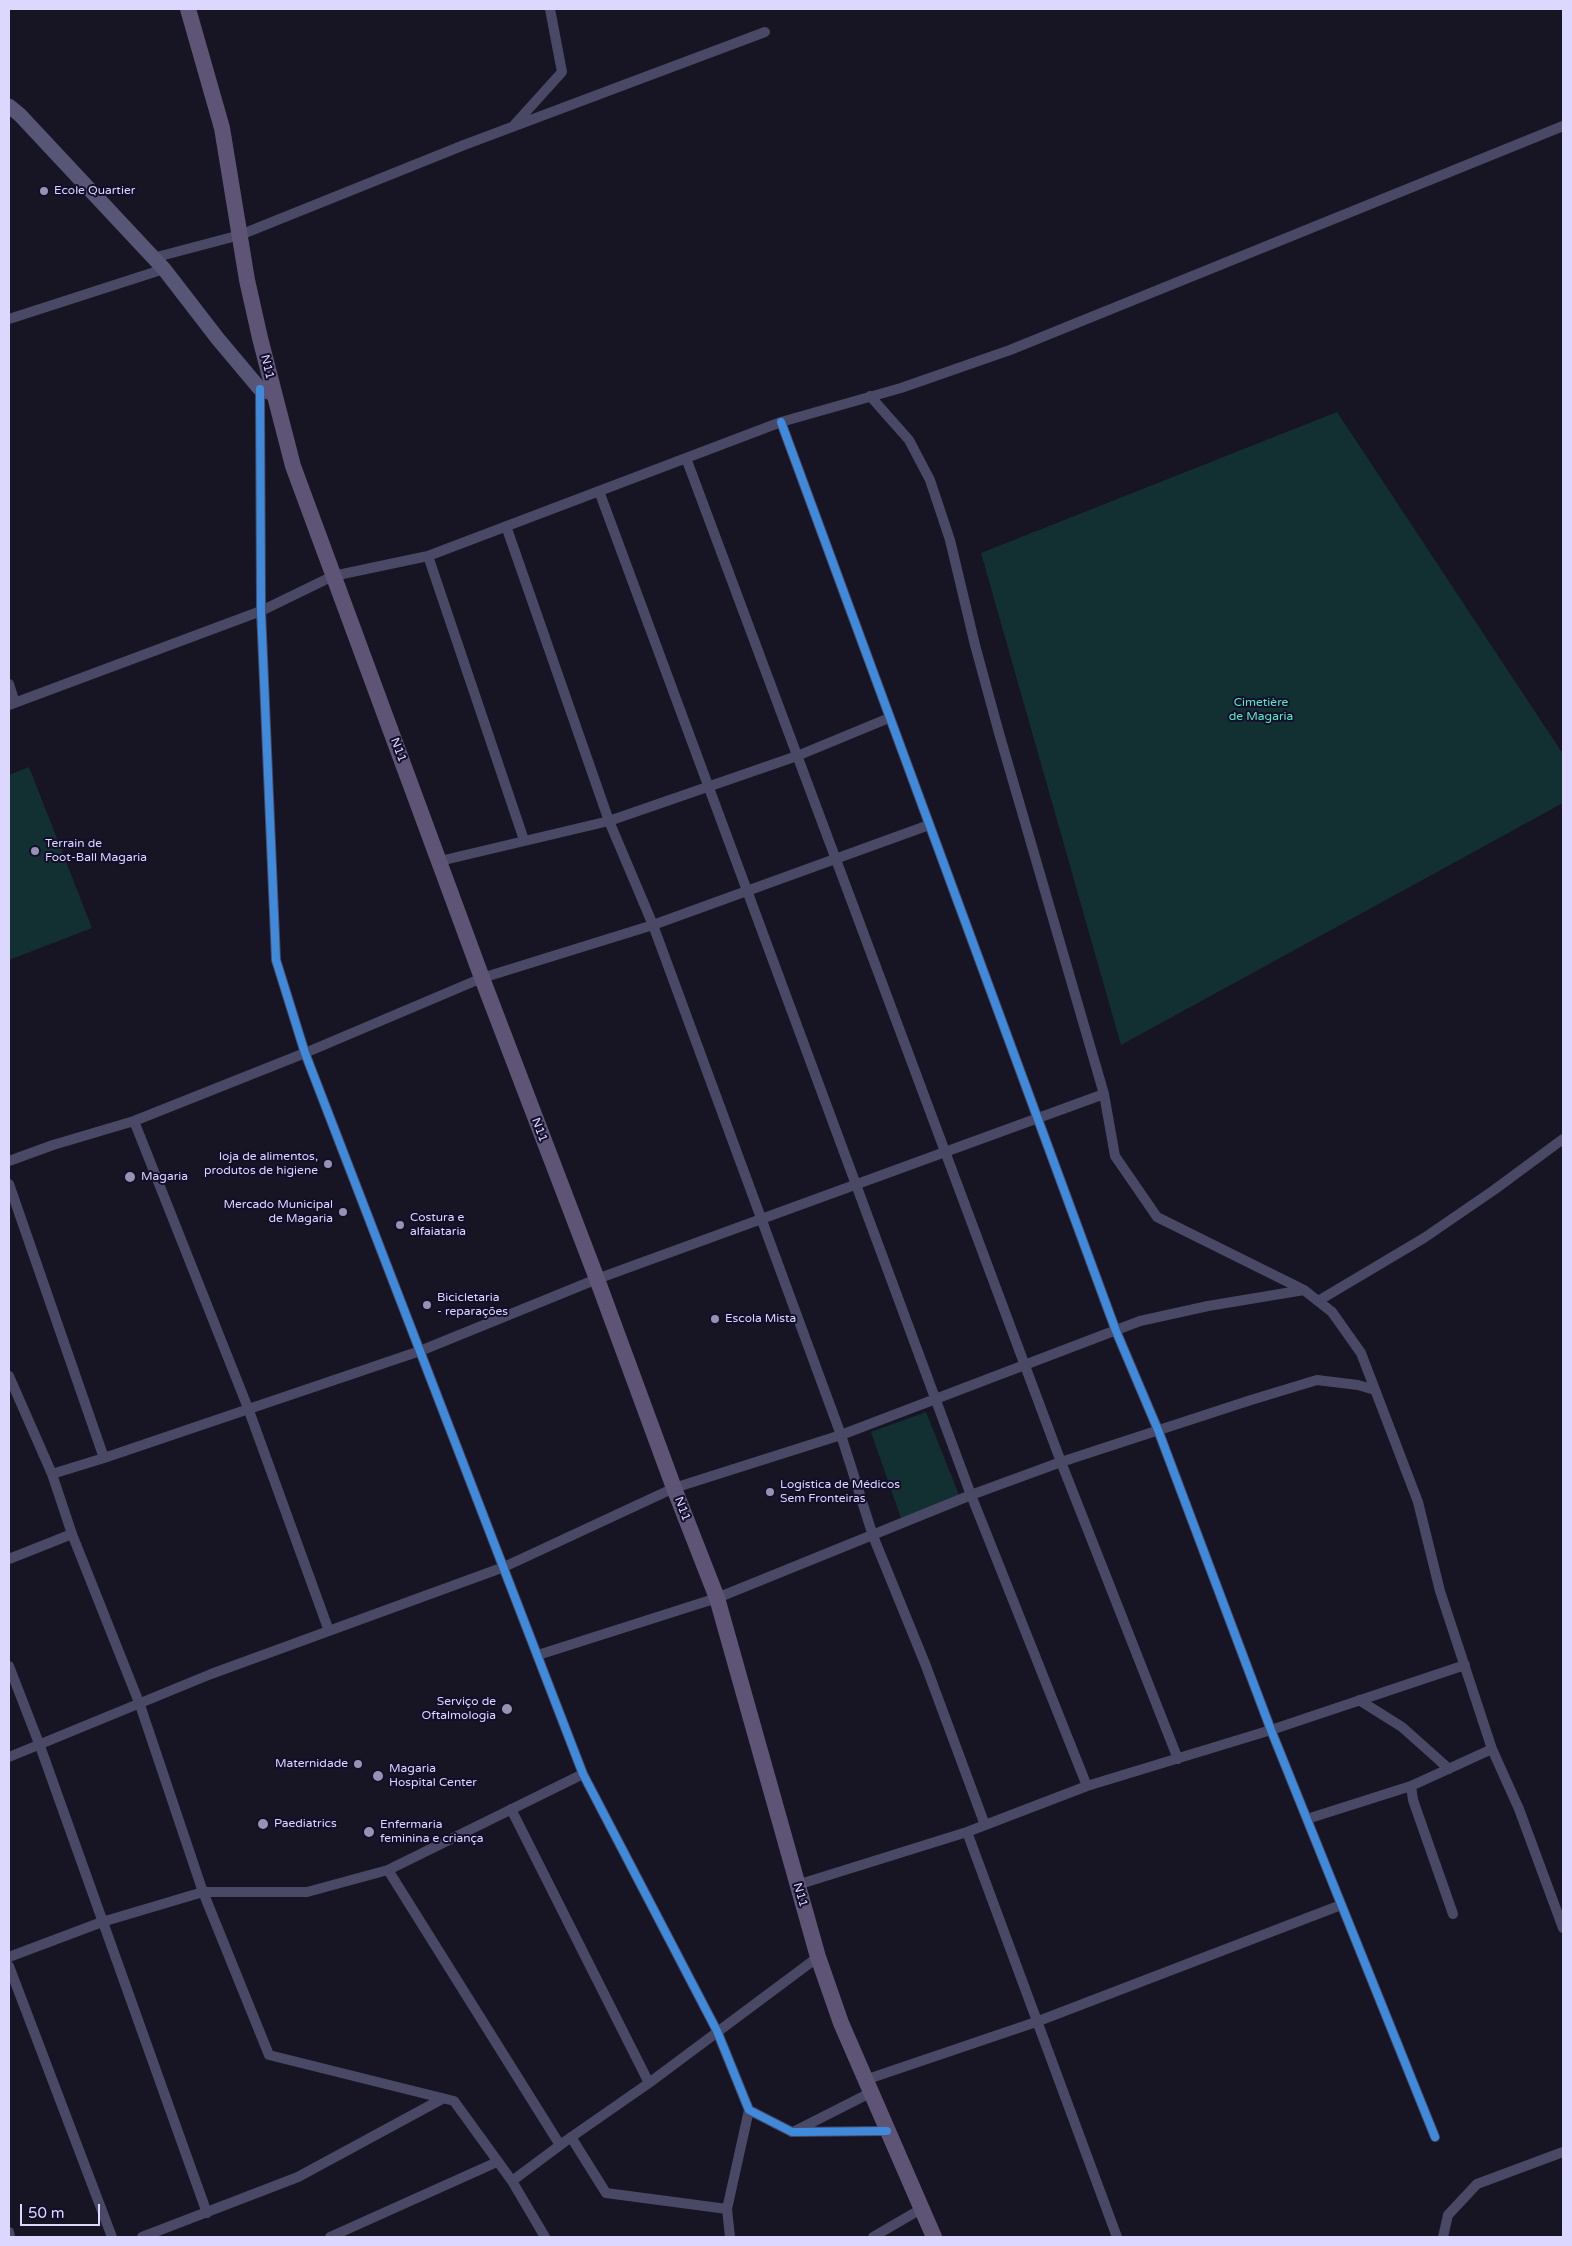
<!DOCTYPE html>
<html>
<head>
<meta charset="utf-8">
<style>
	body { margin:0 }
	#map { position:relative; width:1572px; height:2246px; overflow:hidden; background:#171424; font-family:"Varela Round",sans-serif }
	canvas { display:block }
	.frame { position:absolute; inset:0; border:10px solid #dbd7ff; pointer-events:none }
	.scale { position:absolute; left:20px; top:2204px; width:80px; height:22px; box-sizing:border-box; border:2px solid #dbd7ff; border-top:0; padding-left:6px; font-size:15px; line-height:18px; white-space:nowrap; color:#dbd7ff; -webkit-text-stroke:4px #130e2a; paint-order:stroke }
</style>
</head>
<body>
<div id="map">
<canvas width="1572" height="2246"></canvas>
<div class="frame"></div>
<div class="scale">50 m</div>
</div>
<script>
const ctx = document.querySelector('canvas').getContext('2d');
ctx.lineJoin = 'round';
function paint(path, color) {
  ctx.fillStyle = color;
  ctx.fill(path, 'evenodd');
}
function stroke(path, color, width, dash) {
  ctx.strokeStyle = color;
  ctx.lineWidth = width;
  ctx.lineCap = dash ? 'butt' : 'round';
  ctx.setLineDash(dash || []);
  ctx.stroke(path);
}
function label(font, color, halo, rows, align = 'center') {
  ctx.font = font + ' "Varela Round",sans-serif';
  ctx.lineWidth = 4;
  ctx.setLineDash([]);
  ctx.textBaseline = 'middle';
  ctx.strokeStyle = halo;
  ctx.fillStyle = color;
  for (const [text, x, y, turn = 0] of rows) {
    ctx.save();
    ctx.translate(x, y);
    ctx.rotate((+turn || 0) * Math.PI / 180);
    ctx.textAlign = isNaN(turn) ? turn : align;
    if (halo) ctx.strokeText(text, 0, 0);
    ctx.fillText(text, 0, 0);
    ctx.restore();
  }
}
const green = new Path2D(`
	M1337 412 1563 754V803L1121 1045 981 553Z
	M29 767 92 928 9 960V775Z
	M926 1412 959 1495 901 1518 871 1432Z`);
const street = new Path2D(`
	M515 124 562 72 550 9
	M153 258 240 235 464 145 765 32
	M9 319 164 269
	M260 389 261 611 276 960 305 1053 583 1774 717 2031 749 2110 792 2132 887 2131
	M870 396 909 440 930 480 950 540 975 645 999 733 1104 1094 1115 1156 1157 1217 1304 1290 1332 1312 1361 1353 1418 1502 1440 1591 1492 1749 1519 1809 1563 1928
	M781 422 1116 1331 1158 1430 1271 1730 1435 2137
	M686 458 1061 1462 1178 1759
	M599 491 971 1495 1087 1786
	M506 526 609 821 653 925 841 1435 873 1536 926 1666 985 1825
	M428 556 524 840
	M9 684 15 703
	M9 705 261 611 333 576 428 556 781 422 901 388 1010 350 1563 126
	M440 861 609 821 797 756 889 718
	M134 1121 248 1408 329 1631
	M9 1161 53 1145 134 1121 305 1053 482 978 653 925 929 825
	M9 1184 104 1458 420 1351 597 1279 1104 1094
	M1318 1301 1424 1238 1494 1190 1563 1139
	M9 1376 52 1474 72 1534 140 1705 203 1892 102 1922 9 1957
	M52 1474 104 1458
	M9 1559 72 1534
	M538 1655 717 1598 971 1495 1061 1462 1251 1400 1317 1380 1358 1385 1375 1390
	M9 1666 40 1746 207 2213
	M1359 1700 1402 1727 1449 1769
	M9 1757 211 1674 504 1567 674 1488 841 1435 1140 1321 1208 1306 1304 1290
	M1411 1786 1413 1800 1453 1914
	M511 1809 649 2083
	M1307 1819 1411 1786 1492 1749
	M967 1832 1117 2237
	M388 1870 560 2145
	M797 1885 967 1832 1087 1786 1271 1730 1465 1665
	M9 1966 112 2237
	M865 2080 1036 2022 1341 1905
	M795 2131 870 2093
	M571 2137 606 2193 727 2209 730 2237
	M512 2181 454 2101 269 2055 203 1892H307L388 1870 583 1774
	M727 2209 749 2110
	M9 2232 10 2237
	M142 2237 298 2177 442 2099
	M330 2237 497 2162
	M545 2237 512 2181 567 2140 649 2083 818 1957
	M873 2237 921 2209
	M1443 2237 1448 2215 1477 2184 1563 2152`);
const secondary = new Path2D(`
	M9 106 20 115 164 269 218 339 260 389 274 394`);
const primary = new Path2D(`
	M188 9 222 128 247 280 260 338 293 466 482 978 597 1279 674 1488 717 1598 818 1957 841 2023 934 2237`);
const cycleway = new Path2D(`
	M260 389 261 611 276 960 305 1053 583 1774 717 2031 749 2110 792 2132 887 2131
	M781 422 1116 1331 1158 1430 1271 1730 1435 2137`);
const markers = [
	[44,191,5,"#9693b2"],
	[35,851,5,"#9693b2"],
	[328,1164,5,"#9693b2"],
	[130,1177,6,"#9693b2"],
	[343,1212,5,"#9693b2"],
	[400,1225,5,"#9693b2"],
	[427,1305,5,"#9693b2"],
	[715,1319,5,"#9693b2"],
	[770,1492,5,"#9693b2"],
	[507,1709,6,"#9693b2"],
	[358,1764,5,"#9693b2"],
	[378,1776,6,"#9693b2"],
	[263,1824,6,"#9693b2"],
	[369,1832,6,"#9693b2"]
];
const poiNames = [
	["Ecole Quartier",54,191],
	["Terrain de",45,844],
	["Foot-Ball Magaria",45,858],
	["loja de alimentos,",318,1157,"right"],
	["produtos de higiene",318,1171,"right"],
	["Magaria",141,1177],
	["Mercado Municipal",333,1205,"right"],
	["de Magaria",333,1219,"right"],
	["Costura e",410,1218],
	["alfaiataria",410,1232],
	["Bicicletaria",437,1298],
	["- reparações",437,1312],
	["Escola Mista",725,1319],
	["Logística de Médicos",780,1485],
	["Sem Fronteiras",780,1499],
	["Serviço de",496,1702,"right"],
	["Oftalmologia",496,1716,"right"],
	["Maternidade",348,1764,"right"],
	["Magaria",389,1769],
	["Hospital Center",389,1783],
	["Paediatrics",274,1824],
	["Enfermaria",380,1825],
	["feminina e criança",380,1839]
];
const streetNames = [
	["N11",267,367,76],
	["N11",398,750,69],
	["N11",539,1130,69],
	["N11",682,1509,69],
	["N11",800,1895,74]
];
const parkNames = [
	["Cimetière",1261,703],
	["de Magaria",1261,717]
];
paint(green, '#123031');
stroke(street, '#4a4965', 10);
stroke(secondary, '#585676', 15);
stroke(primary, '#5e5475', 16);
stroke(cycleway, '#408adc', 8);
for (const [x, y, r, color] of markers) {
  const dot = new Path2D();
  dot.arc(x, y, r, 0, 2 * Math.PI);
  ctx.fillStyle = color;
  ctx.fill(dot);
  stroke(dot, '#130e2a', 2);
}
label('12px', '#dbd7ff', '#130e2a', poiNames, 'left');
label('12px', '#dbd7ff', '#130e2a', streetNames);
label('12px', '#59e9c4', '#130e2a', parkNames);
</script>
</body>
</html>
